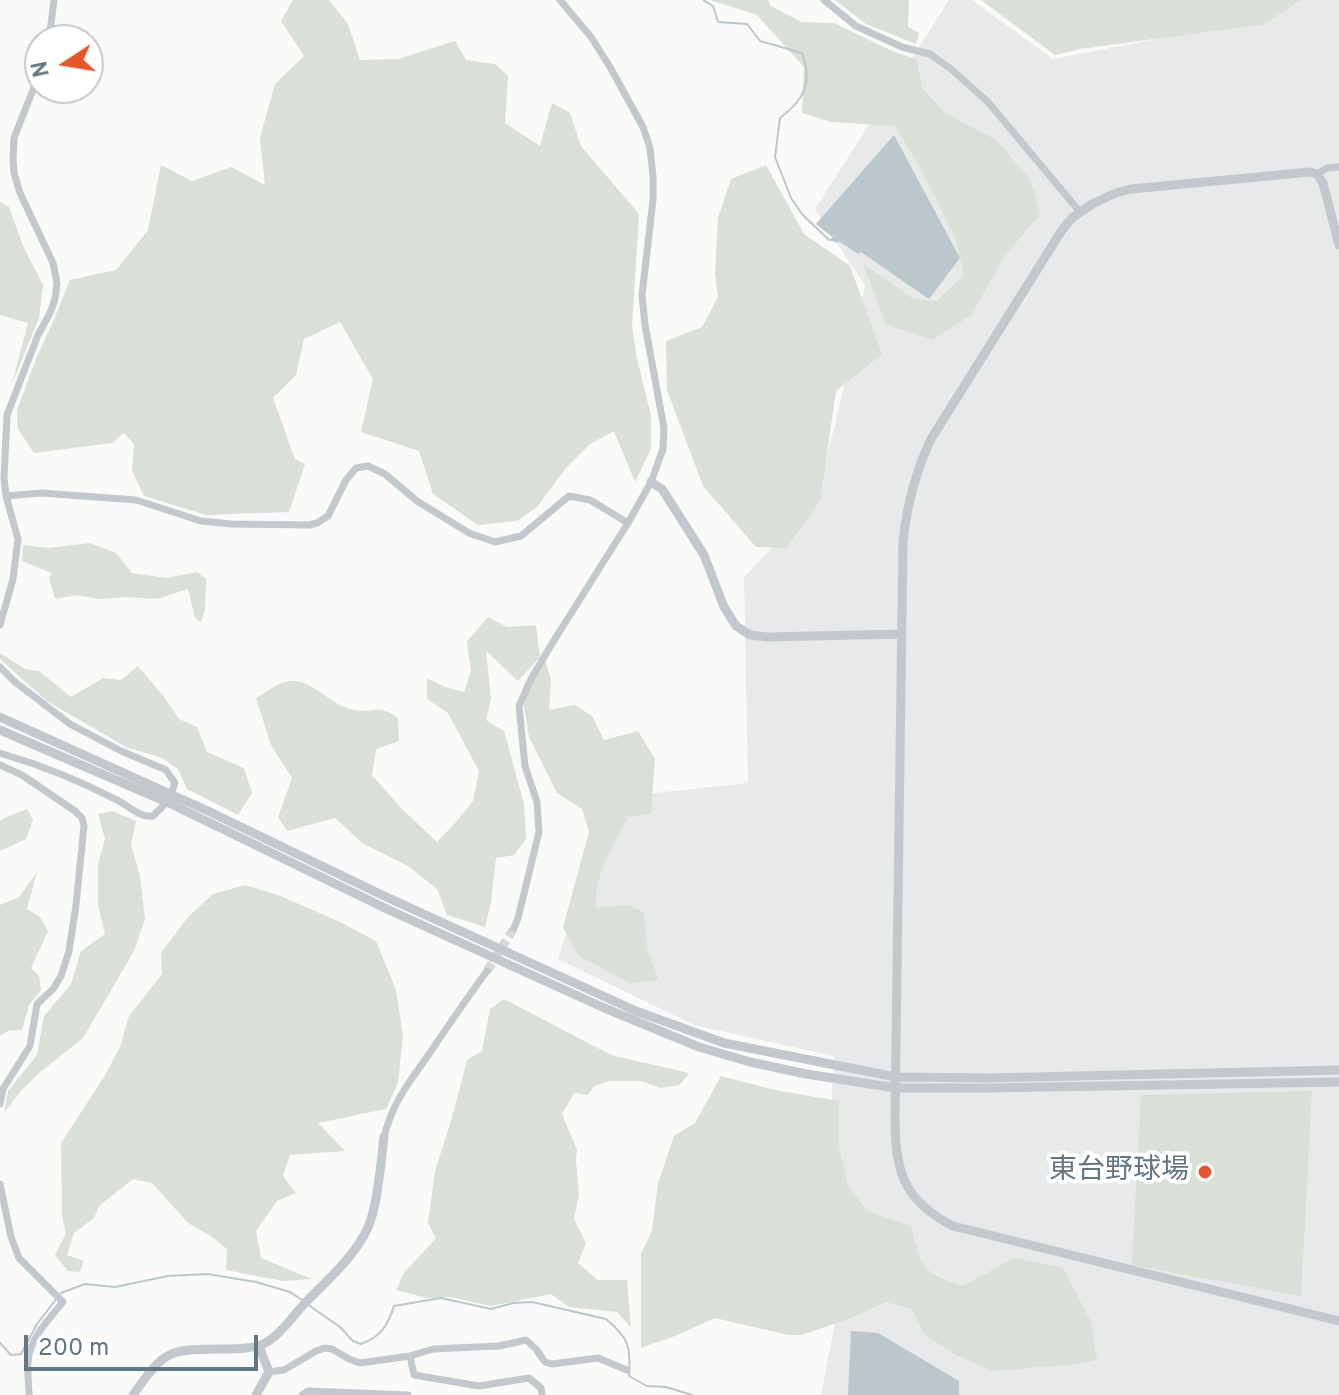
<!DOCTYPE html>
<html>
<head>
<meta charset="utf-8">
<style>
	body { margin:0 }
	#map { position:relative; width:1339px; height:1395px; overflow:hidden; background:#fafaf8; font-family:Overpass,sans-serif }
	canvas { display:block }
	.north { position:absolute; left:24px; top:24px; width:80px; height:80px; box-sizing:border-box; background:#fff; border:2px solid #c1c8cd; border-radius:50%; rotate:258deg; font-size:22px; font-weight:700; line-height:32px; text-align:center; color:#657683 }
	.north::after { content:''; display:block; margin:auto; width:28px; height:36px; background:#e4572e; clip-path:polygon(50% 0,100% 100%,50% 72%,0 100%) }
	.scale { position:absolute; left:24px; top:1335px; width:234px; height:36px; box-sizing:border-box; border:4px solid #657683; border-top:0; padding-left:10px; font-size:24px; line-height:28px; white-space:nowrap; color:#657683; -webkit-text-stroke:6px #fff; paint-order:stroke }
</style>
</head>
<body>
<div id="map">
<canvas width="1339" height="1395"></canvas>
<div class="north">N</div>
<div class="scale">200 m</div>
</div>
<script>
const ctx = document.querySelector('canvas').getContext('2d');
ctx.lineJoin = 'round';
function paint(path, color) {
  ctx.fillStyle = color;
  ctx.fill(path, 'evenodd');
}
function stroke(path, color, width, dash) {
  ctx.strokeStyle = color;
  ctx.lineWidth = width;
  ctx.lineCap = dash ? 'butt' : 'round';
  ctx.setLineDash(dash || []);
  ctx.stroke(path);
}
function label(font, color, halo, rows, align = 'center') {
  ctx.font = font + ' Overpass,"Noto Sans JP",sans-serif';
  ctx.lineWidth = 8;
  ctx.setLineDash([]);
  ctx.textBaseline = 'middle';
  ctx.strokeStyle = halo;
  ctx.fillStyle = color;
  for (const [text, x, y, turn = 0] of rows) {
    ctx.save();
    ctx.translate(x, y);
    ctx.rotate((+turn || 0) * Math.PI / 180);
    ctx.textAlign = isNaN(turn) ? turn : align;
    if (halo) ctx.strokeText(text, 0, 0);
    ctx.fillText(text, 0, 0);
    ctx.restore();
  }
}
const built = new Path2D(`
	M949 0H972L1053 59 1274 16 1295 0H1339V1395H821L851 1240 829 1148 834 1056 694 1025 558 959 609 798 748 783 744 577 812 507 836 422 865 286 815 209Z`);
const green = new Path2D(`
	M293 0H329L348 24 360 60 398 59 455 41 466 60 495 64 508 76 505 123 540 146 552 103 570 113 581 146 639 214 632 325 636 354 651 416V449L635 482 614 431 590 444 566 468 537 507 517 521 478 525 433 494 419 451 361 432 373 379 340 322 304 339 296 375 273 398 295 459 305 464 289 512 206 515 144 496 132 471 134 444 124 433 112 443 34 453 18 429 17 410 38 354 53 322 70 280 116 270 148 230 161 165 192 181 231 167 265 185 260 138 275 84 304 56 281 21Z
	M710 0H768L771 6 801 22 834 23 888 49 917 60 922 88 945 113 996 140 1031 181 1040 214 1004 257 971 315 932 340 886 324 863 265 882 276 913 299 937 301 964 275 955 237 920 167 895 126 831 122 802 113 804 67 757 15Z
	M835 0H909L908 27 919 33 916 44 866 24Z
	M981 0H1300L1265 24 1080 49 1055 55Z
	M766 165 804 234 850 266 882 354 836 391 820 501 786 548 756 547 703 486 667 390 666 341 702 327 718 297 715 273 718 218 731 179Z
	M0 202 9 207 23 246 43 285 39 318 12 384 28 323 0 315Z
	M90 543 116 553 132 573 166 578 197 572 206 579 205 610 201 622 195 618 188 589 157 599 126 597 99 599 76 595 55 599 49 578 52 573 22 561 23 545 49 548Z
	M488 617 507 627 536 625 540 657 518 681 486 651 491 699 486 720 504 731 524 804 526 839 514 855 496 858 491 902 485 927 447 915 437 889 408 866 362 843 335 818 287 831 278 817 292 778 271 745 256 698C265 693 276 684 285 682 312 675 329 707 355 710 375 713 378 704 398 718L399 741 376 749 372 775 400 807 437 842 456 822 473 801 479 771 448 713 427 699V678L445 687 464 692 471 671 467 641Z
	M0 653 25 669 39 671 71 697 103 678 121 680 138 666 164 697 179 719 197 727 207 752 244 768 252 793 238 815 187 789 178 769 162 758 126 747 47 701 0 659Z
	M545 660 551 680 549 710 575 705 592 716 604 740 638 731 655 759 651 813 628 817C613 845 594 875 596 908L628 905 644 913 648 953 659 980 629 983 578 955 563 927 589 832 582 809 557 793 529 737 523 700Z
	M27 809 33 820 26 839 0 851V821L4 818Z
	M112 811 136 821 131 845 140 876 145 919 134 951 83 1038 39 1073 20 1092 4 1113 8 1091 37 1055 44 1016 71 984 81 951 105 934 98 905V865L105 839 98 814Z
	M37 872 27 909 40 917 48 931 31 968 39 976 41 990 29 1005 22 1030 8 1031 0 1036V905L19 897Z
	M245 885 278 895 340 922 376 941 396 990 403 1035 398 1083 386 1109 318 1123 345 1151 290 1155 283 1176 296 1193 277 1201 256 1231 261 1258 312 1279 283 1281 226 1270 227 1249 211 1236 188 1223 152 1183 133 1179 99 1206 94 1218 74 1233 67 1255 84 1261 80 1272 68 1271 55 1255 66 1233 62 1216 61 1143 104 1077 120 1047 129 1016 162 974 161 953 188 917 213 894Z
	M504 999 611 1055 689 1073 680 1085 661 1088 641 1081H610L594 1086 588 1095 574 1093 562 1114 577 1150 576 1159 579 1195 574 1219 586 1243 578 1263 598 1280H627L631 1328 617 1312 569 1307 551 1294 491 1306 450 1297 427 1298 396 1290 404 1273 436 1238 428 1223 435 1171 452 1118 467 1060 482 1051 490 1009Z
	M721 1076 775 1090 839 1101V1147L848 1186 867 1211 911 1226C922 1269 920 1271 963 1286L1014 1258 1063 1268 1091 1322 1097 1360 1077 1364 992 1371 954 1354 923 1333 912 1309 886 1302 848 1319 802 1335H788L715 1318 675 1336 641 1348V1254L652 1231 658 1184 674 1136 695 1123Z
	M1312 1091 1301 1296 1132 1265 1141 1095Z`);
const water = new Path2D(`
	M894 135 960 258 929 299 861 252 858 254 839 241 838 243 829 240 837 234 832 237 816 224Z
	M851 1331 878 1333 959 1381V1395H848Z`);
const stream = new Path2D(`
	M703 0 713 6 718 22 747 24 760 41 802 53C813 83 804 100 780 118L775 157 786 185 791 198 802 214 829 240
	M61 1293 85 1284 115 1287 168 1276 207 1274 256 1282 290 1292 302 1300
	M307 1304 340 1327 353 1341 361 1344C381 1337 388 1325 394 1306L441 1298 491 1309 513 1303 532 1302 606 1319C629 1338 631 1347 629 1376L647 1386 666 1387 692 1395
	M0 1343 11 1355 21 1354 37 1324 57 1298`);
const tertiaryTunnel = new Path2D(`
	M487 971 514 928`);
const minor = new Path2D(`
	M824 0 856 26 902 47 930 54 951 69 988 102 1080 212
	M49 40 54 0
	M1317 174 1327 168 1339 167
	M6 496 42 493 136 500 201 521 231 524 309 525 317 523 328 516 346 480 356 468 368 466 385 474 417 501 469 533 495 542 521 536 569 496 590 500 628 523
	M0 625 13 579 18 539 6 496 4 478 7 415 38 335 50 313 55 299 57 283 53 263 20 193 14 173 13 159 14 138 40 72
	M0 667 15 682 70 724 121 751 166 770 175 783 171 795
	M0 753C41 765 81 781 119 801 129 807 141 818 153 816L167 802
	M0 765 22 775 75 811 82 818 84 826 76 905 69 951 61 976 53 989 37 1004 30 1046 3 1089 0 1104
	M514 928 518 918 539 832 537 802 525 766 519 706 531 679 553 642 628 523 651 482 663 449 664 428 645 325 642 295 653 200V176L650 148 643 127 610 67 591 37 560 0
	M384 1137C393 1101 409 1083 429 1054 448 1026 467 998 487 971
	M0 1184 11 1237 19 1258 63 1302C49 1319 29 1339 28 1362 27 1373 29 1384 29 1395
	M410 1356 433 1349 499 1346 526 1340 536 1349 545 1362 552 1364 598 1358 627 1370
	M269 1372 284 1370 316 1351 325 1348 332 1349 349 1359 360 1363 410 1356 414 1375 479 1386 529 1378 541 1388 542 1395
	M302 1395 308 1391 408 1395`);
const tertiary = new Path2D(`
	M1339 245 1323 183 1317 174 1310 172 1131 189 1116 193 1092 204 1072 218 1062 230 931 439C915 473 907 505 903 541L895 1114C895 1168 901 1200 953 1226L1339 1321
	M651 482 662 489 704 555 724 607 736 626 750 635 767 637 902 634
	M0 717 208 811 382 895 636 1011 724 1043 896 1077 988 1078 1339 1070
	M0 730 167 802 389 910 602 1007 699 1047 750 1062 806 1074 896 1088H987L1339 1082
	M133 1395C166 1348 168 1350 224 1349 235 1349 250 1349 261 1345 279 1337 292 1317 305 1303 329 1278 363 1250 372 1216 379 1191 381 1162 384 1137
	M256 1395 269 1372 259 1346`);
const markers = [
	[1205,1172,8,"#e4572e"]
];
const poiNames = [
	["東台野球場",1189,1172]
];
paint(built, '#e8e9e9');
paint(green, '#dadfd7');
paint(water, '#bbc7cb');
stroke(stream, '#bbc7cb', 2);
stroke(tertiaryTunnel, '#d5d9db', 9, [9, 4.5]);
stroke(minor, '#c3c8cc', 7);
stroke(tertiary, '#c3c8cc', 9);
for (const [x, y, r, color] of markers) {
  const dot = new Path2D();
  dot.arc(x, y, r, 0, 2 * Math.PI);
  ctx.fillStyle = color;
  ctx.fill(dot);
  stroke(dot, '#fff', 3);
}
label('28px', '#657683', '#fff', poiNames, 'right');
</script>
</body>
</html>
